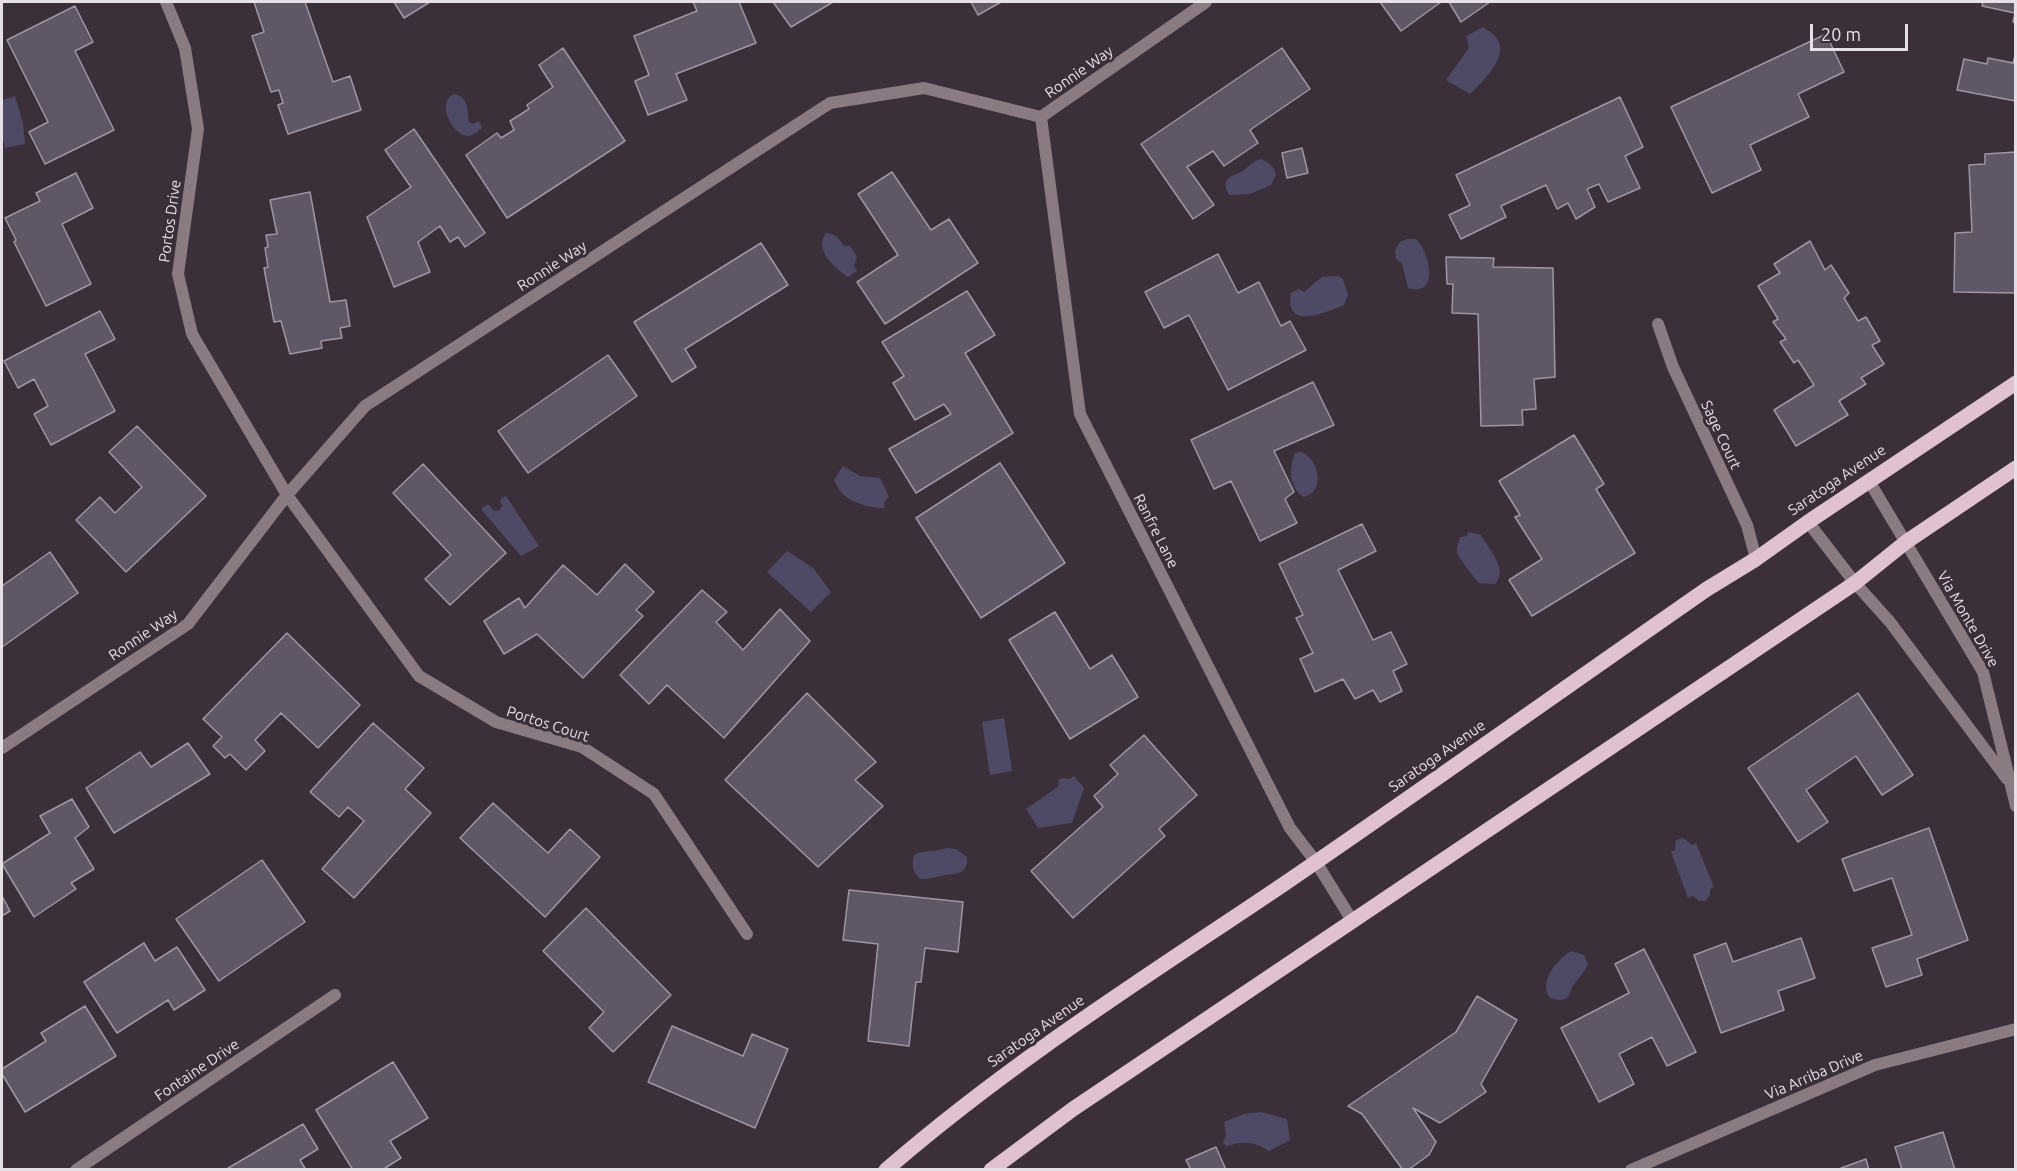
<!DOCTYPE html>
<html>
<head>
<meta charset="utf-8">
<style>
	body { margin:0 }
	#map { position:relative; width:2017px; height:1171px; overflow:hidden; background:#3b2f3a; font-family:Ubuntu,sans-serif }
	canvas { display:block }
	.frame { position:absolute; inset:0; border:3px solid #e7dfe6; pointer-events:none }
	.scale { position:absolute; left:1810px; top:24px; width:98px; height:27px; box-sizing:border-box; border:3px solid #e7dfe6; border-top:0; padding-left:8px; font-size:18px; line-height:21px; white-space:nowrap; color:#e7dfe6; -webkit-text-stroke:4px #3b2f3a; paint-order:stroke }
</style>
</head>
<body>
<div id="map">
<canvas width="2017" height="1171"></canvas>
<div class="frame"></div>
<div class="scale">20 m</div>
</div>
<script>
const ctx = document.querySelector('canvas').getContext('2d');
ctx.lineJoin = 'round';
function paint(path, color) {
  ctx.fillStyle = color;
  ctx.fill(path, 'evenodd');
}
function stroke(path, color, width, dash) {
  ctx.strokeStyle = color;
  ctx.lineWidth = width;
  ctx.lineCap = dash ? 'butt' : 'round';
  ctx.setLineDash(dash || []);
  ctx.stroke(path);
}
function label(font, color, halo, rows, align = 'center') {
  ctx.font = font + ' Ubuntu,sans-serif';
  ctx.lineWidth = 6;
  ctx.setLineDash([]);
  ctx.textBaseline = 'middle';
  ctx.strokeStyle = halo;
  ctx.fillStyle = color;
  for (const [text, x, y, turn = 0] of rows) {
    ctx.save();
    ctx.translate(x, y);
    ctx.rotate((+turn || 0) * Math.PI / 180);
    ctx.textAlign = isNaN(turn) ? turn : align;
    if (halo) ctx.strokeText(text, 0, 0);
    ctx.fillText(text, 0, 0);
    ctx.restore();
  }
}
const water = new Path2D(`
	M1483 27C1488 31 1495 34 1498 40 1508 57 1482 83 1470 94L1446 80 1469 48 1466 36Z
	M454 94C469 97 467 109 469 122L473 124 479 121 482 128C479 130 474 135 470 136 455 139 434 103 454 94Z
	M15 96 23 123 25 144 5 148 2 135V100Z
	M1262 159C1270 164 1274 166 1276 175L1271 185 1250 194 1230 195 1226 190V181C1231 174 1238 175 1244 170 1251 165 1253 161 1262 159Z
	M826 233C836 234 839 239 844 246H850L857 257 854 266 857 271 848 277C835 268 813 250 826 233Z
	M1407 239H1416C1431 254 1439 298 1408 288L1402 263 1396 259 1395 250 1400 242Z
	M1338 276 1343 279 1348 295 1344 305C1325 313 1284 331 1291 293L1299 289 1304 292 1322 277Z
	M1301 452C1319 458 1326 492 1304 497 1288 487 1289 469 1295 453Z
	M843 466 860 476 880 478 889 497 885 501 884 508C872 508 850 503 842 493 839 490 836 484 834 480Z
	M506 496 539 546 521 556 481 509 488 504 494 511 500 510 502 506 500 499Z
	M1468 532 1481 535C1489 549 1509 570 1495 584L1479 583C1475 579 1457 556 1457 552 1456 548 1459 541 1460 537L1467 536Z
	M787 551 813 568 831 592 811 612 767 572Z
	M1004 718 1012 771 990 775 982 722Z
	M1074 776 1084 788 1072 823 1038 828 1026 809 1058 787 1059 779 1063 778 1070 779Z
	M1683 838 1692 845 1696 843 1714 887 1710 889V895L1705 901H1699L1693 896 1688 898 1671 852 1675 850 1676 840Z
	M946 848 956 849 967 857C969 873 957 874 945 875 937 877 929 879 920 879 913 872 911 865 914 855 924 849 935 853 946 848Z
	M1571 951 1584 955 1588 964C1584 973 1578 978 1573 986 1570 990 1571 996 1565 999 1561 1001 1555 999 1550 998 1538 981 1557 960 1571 951Z
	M1261 1112 1287 1119 1290 1140 1269 1151C1254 1141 1243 1141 1227 1146L1223 1143 1226 1135 1224 1122 1244 1114Z`);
const building = new Path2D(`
	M254 2H305L333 82 350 76 361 110 288 134 278 105 283 103 279 90 271 92 252 36 264 32Z
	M394 2H430L404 18Z
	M693 2H739L756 43 676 74 687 100 648 115 635 81 649 75 634 36 697 11Z
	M773 2H833L791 27Z
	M971 2H1001L978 15Z
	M1380 2H1441L1401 31Z
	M1449 2H1490L1461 22Z
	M1983 2H2016V23L2013 22 2015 13 1982 6Z
	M75 6 93 42 75 51 114 130 45 164 29 132 48 122 7 40Z
	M1826 34 1844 72 1798 94 1809 117 1750 145 1761 170 1712 193 1671 107Z
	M563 48 625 141 507 218 466 155 497 133 501 138 514 130 510 121 529 109 527 105 553 87 539 65Z
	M1282 48 1310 89 1250 130 1258 143 1224 166 1213 151 1187 167 1214 205 1193 219 1141 144Z
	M2016 53V101L1957 90 1964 59 1987 64 1988 58 2013 63Z
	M1620 97 1643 147 1625 156 1640 188 1608 202 1599 184 1587 189 1595 207 1576 219 1568 203 1557 209 1546 185 1501 206 1506 217 1461 239 1449 215 1470 205 1456 175Z
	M414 129 485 233 465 247 458 237 450 242 440 226 418 242 430 272 394 287 367 217 411 187 385 150Z
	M1302 148 1308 173 1287 178 1282 153Z
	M2016 152V293L1954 292 1955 233 1972 232 1969 165 1985 164V154Z
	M892 172 931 230 949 219 978 263 885 324 857 282 898 255 858 194Z
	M76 173 93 208 62 224 91 284 46 306 14 242 16 240 5 218 40 201 36 193Z
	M310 192 330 302 346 300 350 326 340 328 342 338 321 341 322 348 290 354 281 321 274 322 264 268 268 267 265 248 268 247 266 235 277 234 270 200Z
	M1810 241 1825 270 1831 265 1849 293 1844 298 1858 321 1866 317 1880 341 1872 345 1884 364 1861 378 1866 384 1839 401 1848 415 1796 446 1774 410 1814 385 1798 360 1794 363 1780 342 1786 339 1773 322 1778 319 1758 286 1780 273 1774 264Z
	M761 243 788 285 685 349 696 367 672 382 634 322Z
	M1218 254 1238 293 1259 282 1281 326 1290 321 1306 350 1228 390 1189 315 1164 328 1145 292Z
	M1446 257 1494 258 1493 267 1553 268 1555 377 1534 379 1536 409 1522 410 1523 425 1481 426 1478 314 1452 313 1453 284H1447Z
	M967 291 995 335 965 353 1013 433 916 493 889 449 951 414 944 404 915 420 893 383 904 376 882 342Z
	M100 311 115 339 85 354 115 411 51 445 34 414 48 406 34 379 18 388 4 361Z
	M608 355 637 396 528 473 498 431Z
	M1313 382 1334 425 1274 451 1294 492 1285 499 1297 523 1260 541 1231 481 1214 489 1191 440Z
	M137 426 206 496 126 572 76 520 100 497 115 513 142 487 109 452Z
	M1574 435 1604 484 1596 489 1635 553 1532 616 1509 580 1542 559 1515 517 1520 515 1499 481Z
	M1000 463 1065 563 981 618 916 518Z
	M423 464 506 553 450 605 425 579 451 555 393 493Z
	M1362 524 1376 551 1338 570 1373 640 1391 632 1407 664 1393 671 1402 691 1380 702 1373 690 1355 699 1343 679 1315 692 1300 659 1313 653 1296 618 1303 615 1279 564Z
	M50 552 78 593 2 647V586Z
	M625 564 654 592 636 610 643 616 583 678 537 634 504 654 484 621 519 598 525 608 563 565 597 595Z
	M702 590 727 612 716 622 743 650 780 609 810 641 724 738 667 685 649 704 620 675Z
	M1055 612 1090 669 1112 655 1138 697 1070 739 1009 640Z
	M287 633 360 705 318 748 281 713 255 740 265 751 246 770 230 754 225 758 213 746 222 737 203 719Z
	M807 693 876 762 855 780 883 806 818 867 725 780Z
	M1858 693 1913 775 1882 795 1856 756 1806 790 1828 822 1798 842 1748 768Z
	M373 723 424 768 405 789 431 813 354 898 322 869 364 821 348 807 339 817 310 792Z
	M1144 735 1197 795 1159 829 1165 836 1073 918 1031 871 1103 807 1094 796 1118 774 1110 765Z
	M188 743 210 774 114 833 86 788 140 752 151 767Z
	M72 799 89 827 75 838 94 869 71 883 76 889 34 917 2 864 50 833 40 816Z
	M493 803 548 853 570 829 600 857 545 917 460 838Z
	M1929 828 1968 940 1917 959 1922 975 1886 987 1872 948 1912 935 1892 878 1854 891 1842 859Z
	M262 860 305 922 219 981 176 919Z
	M849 890 963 902 958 952 925 948 921 982H916L909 1046 868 1041 878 944 843 940Z
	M2 896 10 911 2 916Z
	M586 908 671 995 613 1052 589 1028 604 1012 543 951Z
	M1801 938 1815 978 1778 991 1784 1010 1721 1033 1694 955 1726 943 1733 962Z
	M144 943 155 961 177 947 205 990 174 1010 168 1000 117 1033 84 982Z
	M1644 949 1696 1052 1667 1066 1652 1037 1619 1054 1634 1084 1599 1102 1561 1028 1629 993 1615 964Z
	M1477 996 1517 1020 1481 1084 1486 1092 1440 1123 1413 1108 1436 1142 1429 1155 1408 1170H1403L1362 1114 1348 1106 1456 1032Z
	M85 1006 116 1056 25 1112 2 1074V1069L46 1041 41 1033Z
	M672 1026 743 1056 752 1034 788 1049 755 1128 648 1082Z
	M393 1062 428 1118 390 1141 401 1158 382 1170H353L316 1110Z
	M303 1124 318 1149 300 1160 306 1170H225Z
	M1943 1132 1955 1170H1902L1895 1147Z
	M1216 1147 1226 1170H1191L1186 1160Z
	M1866 1159 1869 1170H1836Z`);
const minor = new Path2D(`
	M166 2 185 48 198 129 178 274 192 334 287 495 419 676 496 722 582 747 654 794 747 934
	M1041 117 1080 414 1290 828 1316 862 1353 922
	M1658 324 1673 367 1747 525 1756 559
	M1869 481 1983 672 2016 806
	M1808 522 1855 583 1890 622 2007 779
	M2 748 188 624 287 495 365 406 830 103 924 88 1041 117 1206 2
	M76 1170 335 995
	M1631 1170 1875 1065 2016 1029`);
const primary = new Path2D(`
	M886 1170C1010 1062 1149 975 1284 884 1426 787 1566 687 1707 589L1756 559 1808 522 2016 383
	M991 1170 1073 1109 1855 583 1906 542 2016 468`);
const streetNames = [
	["Ronnie Way",1079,72,-35],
	["Portos Drive",170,221,-82],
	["Ronnie Way",552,266,-33],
	["Sage Court",1721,435,65],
	["Saratoga Avenue",1837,480,-34],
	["Ranfre Lane",1156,531,63],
	["Via Monte Drive",1968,619,60],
	["Ronnie Way",143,635,-34],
	["Portos Court",548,724,18],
	["Saratoga Avenue",1437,756,-35],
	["Saratoga Avenue",1036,1031,-35],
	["Fontaine Drive",197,1070,-34],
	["Via Arriba Drive",1814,1075,-23]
];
paint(water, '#4e4a66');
paint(building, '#605766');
stroke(building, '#9e95a5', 1.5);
stroke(minor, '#8a7a82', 12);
stroke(primary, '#e0c1d0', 15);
label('15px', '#e7dfe6', '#3b2f3a', streetNames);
</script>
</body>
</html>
